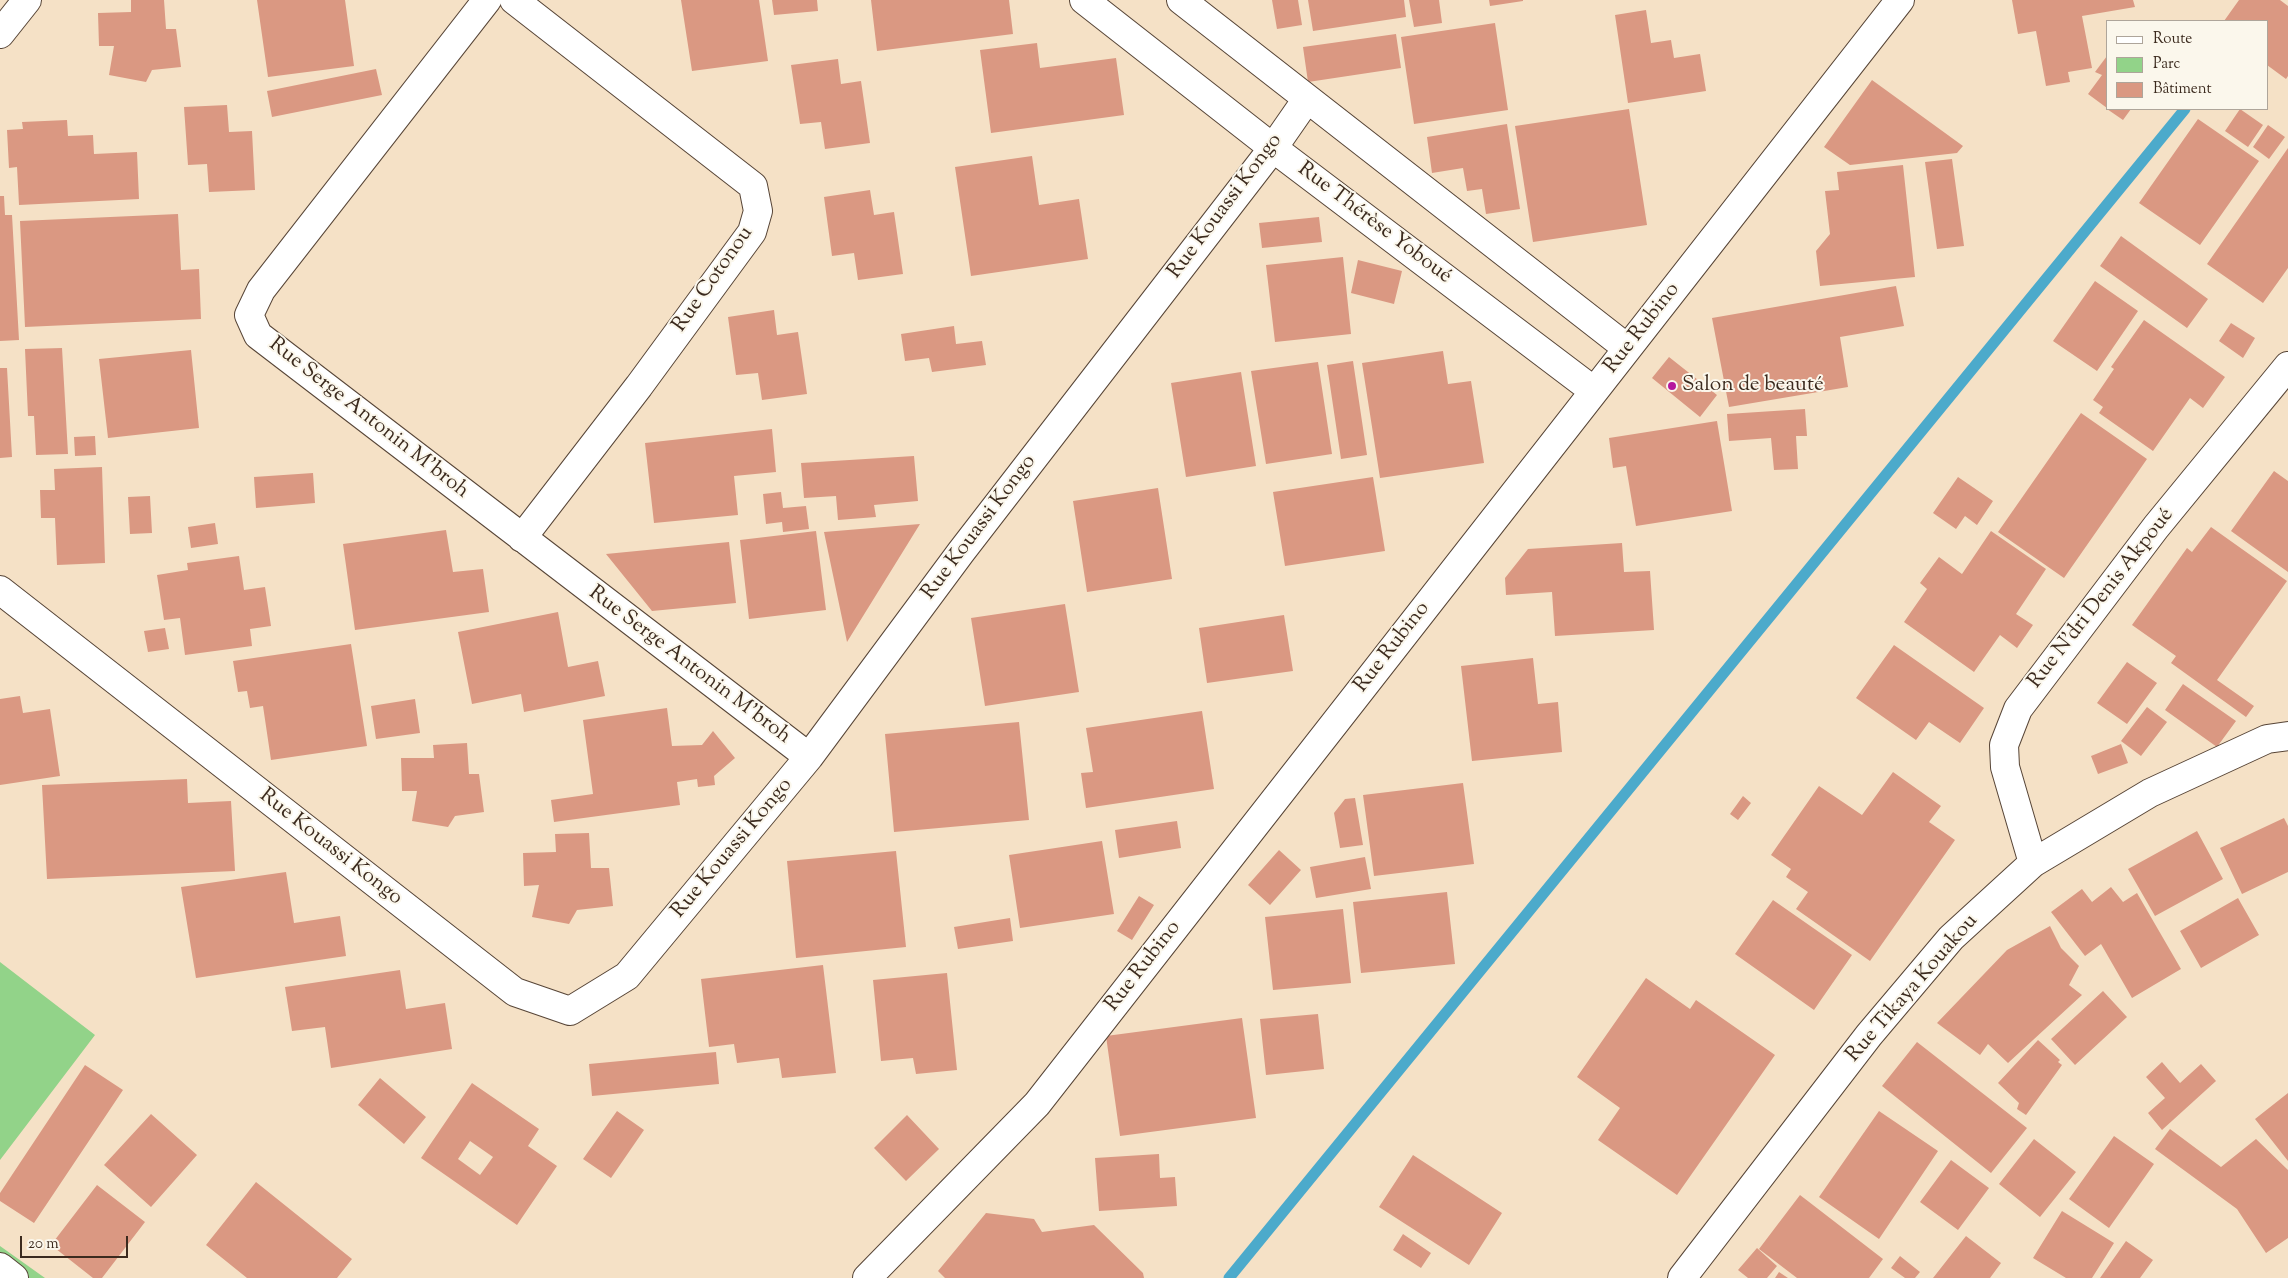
<!DOCTYPE html>
<html>
<head>
<meta charset="utf-8">
<style>
	body { margin:0 }
	#map { position:relative; width:2288px; height:1278px; overflow:hidden; background:#f5e1c6; font-family:"Sorts Mill Goudy",serif }
	canvas { display:block }
	.legend { position:absolute; left:2106px; top:20px; width:162px; height:90px; box-sizing:border-box; background:#fbf7ec; border:1px solid #aea59a; margin:0; padding:6px 9px; list-style:none; font-size:15px; color:#3b2a1e }
	.legend li { display:flex; align-items:center; gap:10px; height:25px }
	.legend b { width:25px; border:1px solid #aea59a }
	.scale { position:absolute; left:20px; top:1236px; width:108px; height:22px; box-sizing:border-box; border:2px solid #3b2a1e; border-top:0; padding-left:6px; font-size:15px; line-height:18px; white-space:nowrap; color:#3b2a1e; -webkit-text-stroke:4px #fbf7ec; paint-order:stroke }
</style>
</head>
<body>
<div id="map">
<canvas width="2288" height="1278"></canvas>
<ul class="legend">
<li><b style="height:6px;background:#fff"></b>Route</li>
<li><b style="height:14px;background:#92d389"></b>Parc</li>
<li><b style="height:14px;background:#da9882"></b>Bâtiment</li>
</ul>
<div class="scale">20 m</div>
</div>
<script>
const ctx = document.querySelector('canvas').getContext('2d');
ctx.lineJoin = 'round';
function paint(path, color) {
  ctx.fillStyle = color;
  ctx.fill(path, 'evenodd');
}
function stroke(path, color, width, dash) {
  ctx.strokeStyle = color;
  ctx.lineWidth = width;
  ctx.lineCap = dash ? 'butt' : 'round';
  ctx.setLineDash(dash || []);
  ctx.stroke(path);
}
function label(font, color, halo, rows, align = 'center') {
  ctx.font = font + ' "Sorts Mill Goudy",serif';
  ctx.lineWidth = 4;
  ctx.setLineDash([]);
  ctx.textBaseline = 'middle';
  ctx.strokeStyle = halo;
  ctx.fillStyle = color;
  for (const [text, x, y, turn = 0] of rows) {
    ctx.save();
    ctx.translate(x, y);
    ctx.rotate((+turn || 0) * Math.PI / 180);
    ctx.textAlign = isNaN(turn) ? turn : align;
    if (halo) ctx.strokeText(text, 0, 0);
    ctx.fillText(text, 0, 0);
    ctx.restore();
  }
}
const green = new Path2D(`
	M0 962 95 1035 0 1160Z
	M0 1246 45 1278H0Z`);
const stream = new Path2D(`
	M1229 1278 2185 109`);
const building = new Path2D(`
	M131 0H164L166 29H176L181 67 152 70 146 82 109 75 114 46H99L98 13 131 12Z
	M257 0H345L354 66 268 77Z
	M681 0H759L768 61 692 71Z
	M772 0H817L818 11 774 15Z
	M871 0H1009L1013 34 877 51Z
	M1272 0H1298L1302 25 1277 29Z
	M1308 0H1404L1406 17 1313 31Z
	M1409 0H1439L1442 23 1414 27Z
	M1489 0H1523V1L1490 6Z
	M2012 0H2133L2135 7 2082 16 2092 68 2068 72 2070 82 2046 86 2036 31 2018 34Z
	M2239 0H2280L2288 6V76L2286 79 2267 65V21H2224Z
	M1646 10 1651 43 1671 40 1674 58 1700 54 1706 91 1628 103 1615 15Z
	M1495 23 1508 110 1414 124 1401 37Z
	M1396 34 1401 68 1308 82 1303 47Z
	M1037 43 1040 68 1116 58 1124 115 991 133 980 50Z
	M2107 56V108L2088 94 2102 75 2095 72Z
	M838 59 841 84 861 81 870 143 825 149 821 122 800 124 791 65Z
	M376 69 382 95 272 117 267 91Z
	M1872 80 1963 146 1957 153 1850 165 1824 147Z
	M227 105 229 132 252 131 255 190 209 192 207 164 188 165 184 107Z
	M1629 109 1647 225 1533 242 1515 126Z
	M2107 109H2131L2123 120Z
	M2240 109 2263 125 2248 147 2225 131Z
	M2198 119 2259 161 2200 245 2139 203Z
	M67 120 68 136 93 135 94 154 137 152 139 199 19 205 17 167 9 168 7 130 23 129 22 122Z
	M1507 124 1520 209 1486 214 1482 189 1467 191 1463 168 1432 173 1427 137Z
	M2268 125 2285 137 2269 159 2253 147Z
	M2288 148V268L2263 303 2207 264Z
	M1032 156 1039 205 1079 199 1088 259 971 276 955 167Z
	M1952 159 1964 246 1937 249 1925 162Z
	M1903 165 1915 277 1820 286 1816 251 1830 234 1825 191 1839 190 1837 172Z
	M870 190 874 215 894 212 903 274 858 280 854 253 832 256 824 197Z
	M0 196H4L5 215H12L19 340 0 341Z
	M178 214 181 270 199 269 201 319 25 327 20 221Z
	M1319 217 1322 242 1262 248 1259 223Z
	M2121 236 2208 299 2187 328 2100 266Z
	M1343 257 1351 334 1275 342 1266 265Z
	M1358 260 1402 271 1394 304 1351 293Z
	M2095 281 2138 311 2097 371 2053 341Z
	M1896 286 1904 326 1840 337 1848 387 1729 407 1712 318Z
	M774 310 777 335 798 332 807 394 762 400 758 373 736 375 728 317Z
	M2144 320 2225 377 2203 408 2190 398 2153 451 2099 413 2103 407 2093 400 2114 369 2111 367Z
	M2231 323 2255 338 2243 358 2219 341Z
	M954 326 956 344 982 341 986 365 932 372 929 358 905 361 901 334Z
	M62 348 68 454 36 455 34 416H28L25 349Z
	M191 350 199 428 108 438 99 359Z
	M1443 351 1448 384 1471 381 1484 463 1380 478 1362 363Z
	M1669 357 1717 395 1700 417 1652 378Z
	M1353 361 1367 455 1341 459 1327 365Z
	M1318 362 1332 454 1266 464 1251 371Z
	M0 368H7L12 457 0 458Z
	M1241 372 1256 466 1186 477 1171 383Z
	M1805 409 1807 436H1796L1798 469 1774 470 1771 438 1729 441 1727 414Z
	M2081 413 2147 459 2064 578 1998 532Z
	M1717 421 1732 511 1636 526 1626 466 1613 468 1609 438Z
	M772 429 776 472 734 476 738 515 654 523 645 443Z
	M95 436 96 455 75 456 74 437Z
	M914 456 918 501 874 505 876 517 838 520 836 496 804 498 801 463Z
	M102 467 105 563 57 565 55 518H41L40 490H55L54 469Z
	M2274 471 2288 481V572L2231 531Z
	M313 473 315 503 256 508 254 477Z
	M1373 477 1385 551 1285 566 1273 492Z
	M1958 477 1993 501 1977 525 1965 516 1956 529 1933 513Z
	M1158 488 1172 579 1087 592 1073 501Z
	M781 492 783 508 806 506 809 529 783 532 782 522 766 524 763 494Z
	M150 496 152 533 130 534 128 497Z
	M215 523 218 544 191 548 188 527Z
	M920 524 847 642 824 532Z
	M2211 527 2287 581 2217 680 2254 706 2246 717 2171 663 2176 656 2132 625 2187 548 2192 552Z
	M446 530 453 572 483 569 489 612 355 630 343 544Z
	M816 531 826 610 749 619 740 540Z
	M1991 531 2046 569 2016 614 2033 625 2017 648 2000 635 1974 672 1904 622 1927 589 1920 583 1939 557 1962 574Z
	M729 542 736 603 652 611 606 554Z
	M1622 543 1624 572 1650 571 1654 630 1555 636 1552 592 1506 595 1505 578 1528 549Z
	M239 556 244 590 265 587 271 626 250 629 252 646 185 655 180 618 164 620 157 575 188 570 187 563Z
	M1065 604 1079 692 985 706 971 618Z
	M558 612 568 667 598 661 605 696 524 712 521 694 472 704 458 632Z
	M1284 615 1293 671 1207 683 1199 628Z
	M165 628 169 649 148 652 144 631Z
	M351 644 367 746 271 760 263 706 250 708 247 691 238 692 233 661Z
	M1894 645 1984 708 1960 743 1929 722 1916 740 1856 698Z
	M1533 658 1538 704 1558 702 1562 752 1472 761 1461 666Z
	M2127 662 2157 683 2127 724 2097 703Z
	M2183 684 2236 721 2217 747 2165 710Z
	M20 696 23 713 50 709 60 776 0 785V699Z
	M415 699 420 733 376 739 371 706Z
	M2147 707 2167 722 2141 756 2121 741Z
	M667 708 672 746 702 745 713 731 735 758 714 776 715 785 698 787 697 779 677 782 680 805 554 822 551 800 593 794 583 720Z
	M1202 711 1214 789 1086 808 1081 773 1093 772 1086 728Z
	M1019 722 1029 820 894 832 885 734Z
	M467 743 469 774H479L484 812 455 816 448 827 412 821 417 791H402L401 758H434L433 745Z
	M2121 744 2128 763 2098 774 2091 756Z
	M1893 772 1941 806 1929 822 1955 840 1870 961 1796 909 1808 892 1786 877 1791 869 1771 855 1819 786 1862 815Z
	M187 779 188 803 231 801 235 871 47 879 42 785Z
	M1463 783 1474 864 1374 876 1363 795Z
	M1743 796 1751 803 1738 820 1730 814Z
	M1355 798 1363 845 1340 848 1334 813 1345 799Z
	M2284 818 2288 826V872L2242 894 2220 848Z
	M1177 821 1181 848 1119 858 1115 830Z
	M2197 831 2223 879 2155 916 2128 869Z
	M589 833 591 868H609L613 906 577 910 569 924 532 917 539 885 524 886 523 853 556 852 555 834Z
	M1102 841 1114 914 1020 928 1009 855Z
	M1279 850 1301 870 1270 905 1248 885Z
	M896 851 906 947 796 958 787 861Z
	M1365 857 1371 889 1316 898 1310 867Z
	M286 872 294 923 340 916 346 956 196 978 181 887Z
	M2111 887 2123 902 2137 893 2181 969 2132 998 2101 944 2085 956 2051 912 2082 889 2092 902Z
	M1447 892 1455 964 1361 973 1353 902Z
	M1139 896 1154 905 1132 940 1117 931Z
	M2238 898 2259 935 2201 968 2180 931Z
	M1773 900 1852 955 1814 1010 1735 954Z
	M1343 909 1351 983 1273 990 1265 917Z
	M1010 918 1013 941 958 949 954 927Z
	M2050 926 2061 948 2079 966 2069 985 2082 995 2008 1063 1988 1044 1980 1055 1937 1023 2007 950Z
	M823 965 836 1073 782 1078 779 1058 737 1063 734 1044 709 1047 701 979Z
	M400 970 406 1009 445 1003 452 1049 331 1068 325 1027 292 1031 285 987Z
	M947 973 957 1070 916 1074 913 1058 881 1061 873 980Z
	M1646 978 1690 1009 1696 1000 1775 1055 1677 1195 1598 1140 1620 1108 1577 1077Z
	M2103 991 2127 1017 2075 1065 2051 1039Z
	M1318 1014 1324 1069 1266 1075 1260 1019Z
	M1242 1018 1256 1118 1120 1136 1106 1036Z
	M2038 1040 2060 1060 2058 1062 2062 1065 2026 1115 2017 1109 2019 1103 1998 1083Z
	M1917 1042 2027 1128 1991 1173 1882 1086Z
	M716 1052 719 1084 592 1096 589 1064Z
	M2162 1062 2180 1083 2201 1064 2216 1081 2162 1130 2148 1113 2165 1098 2146 1077Z
	M85 1065 123 1090 34 1223 0 1201V1193Z
	M380 1078 426 1117 404 1144 358 1105Z
	M472 1083 539 1129 528 1146 557 1166 517 1225 421 1158ZM470 1141 493 1157 480 1175 458 1159Z
	M2288 1093V1161L2255 1119Z
	M617 1111 644 1130 611 1178 583 1159Z
	M1879 1111 1938 1151 1879 1239 1819 1197Z
	M151 1114 197 1155 151 1207 104 1165Z
	M907 1115 939 1149 906 1181 874 1148Z
	M2170 1129 2221 1167 2256 1139 2288 1170V1238L2266 1253 2237 1209 2155 1149Z
	M2114 1136 2154 1164 2109 1228 2069 1199Z
	M2034 1139 2076 1172 2040 1217 1999 1184Z
	M1159 1154 1160 1178 1175 1177 1177 1206 1099 1211 1095 1158Z
	M1413 1155 1502 1213 1469 1265 1379 1207Z
	M1951 1160 1989 1188 1958 1230 1920 1202Z
	M256 1182 352 1259 337 1278H247L206 1245Z
	M97 1185 145 1222 102 1278H93L51 1245Z
	M1800 1195 1883 1259 1869 1278H1797L1759 1249Z
	M2062 1211 2114 1243 2092 1278H2066L2033 1258Z
	M986 1213 1034 1219 1042 1232 1094 1225 1143 1273 1144 1278H945L938 1271Z
	M1403 1234 1431 1253 1421 1268 1393 1250Z
	M1966 1236 2001 1263 1990 1278H1933Z
	M2126 1241 2153 1260 2140 1278H2100Z
	M1757 1248 1777 1266 1767 1278H1748L1738 1270Z
	M1900 1256 1920 1272 1915 1278H1905L1891 1268Z
	M1779 1272 1788 1278H1775Z`);
const street = new Path2D(`
	M487 0 261 290 249 315 258 335 809 757
	M514 0 753 186 758 211 752 232 639 386 522 538
	M1084 0 1273 148 1594 391
	M1181 0 1627 348
	M0 34 27 0
	M0 590 515 992 570 1011 627 976 809 757 961 552 1273 148 1307 99
	M2033 863 2005 767 2004 745 2018 709 2156 527 2288 366
	M0 1267 14 1278
	M867 1278 1037 1104 1900 0
	M1682 1278 1869 1035 1951 938 2033 863 2150 793 2267 739 2288 736`);
const markers = [
	[1672,386,5,"#b5179e"]
];
const streetNames = [
	["Rue Kouassi Kongo",1226,207,-53],
	["Rue Thérèse Yoboué",1374,224,37],
	["Rue Cotonou",714,280,-55],
	["Rue Rubino",1643,329,-52],
	["Rue Serge Antonin M'broh",368,419,38],
	["Rue Kouassi Kongo",980,528,-53],
	["Rue N'dri Denis Akpoué",2102,599,-52],
	["Rue Rubino",1393,648,-52],
	["Rue Serge Antonin M'broh",689,666,37],
	["Rue Kouassi Kongo",330,848,38],
	["Rue Kouassi Kongo",733,849,-50],
	["Rue Rubino",1144,967,-52],
	["Rue Tikaya Kouakou",1913,989,-49]
];
const poiNames = [
	["Salon de beauté",1682,386]
];
paint(green, '#92d389');
stroke(stream, '#4caacb', 11);
paint(building, '#da9882');
stroke(street, '#574537', 30);
stroke(street, '#fff', 28);
for (const [x, y, r, color] of markers) {
  const dot = new Path2D();
  dot.arc(x, y, r, 0, 2 * Math.PI);
  ctx.fillStyle = color;
  ctx.fill(dot);
  stroke(dot, '#fbf7ec', 2);
}
label('21px', '#3b2a1e', '#fbf7ec', streetNames);
label('21px', '#3b2a1e', '#fbf7ec', poiNames, 'left');
</script>
</body>
</html>
